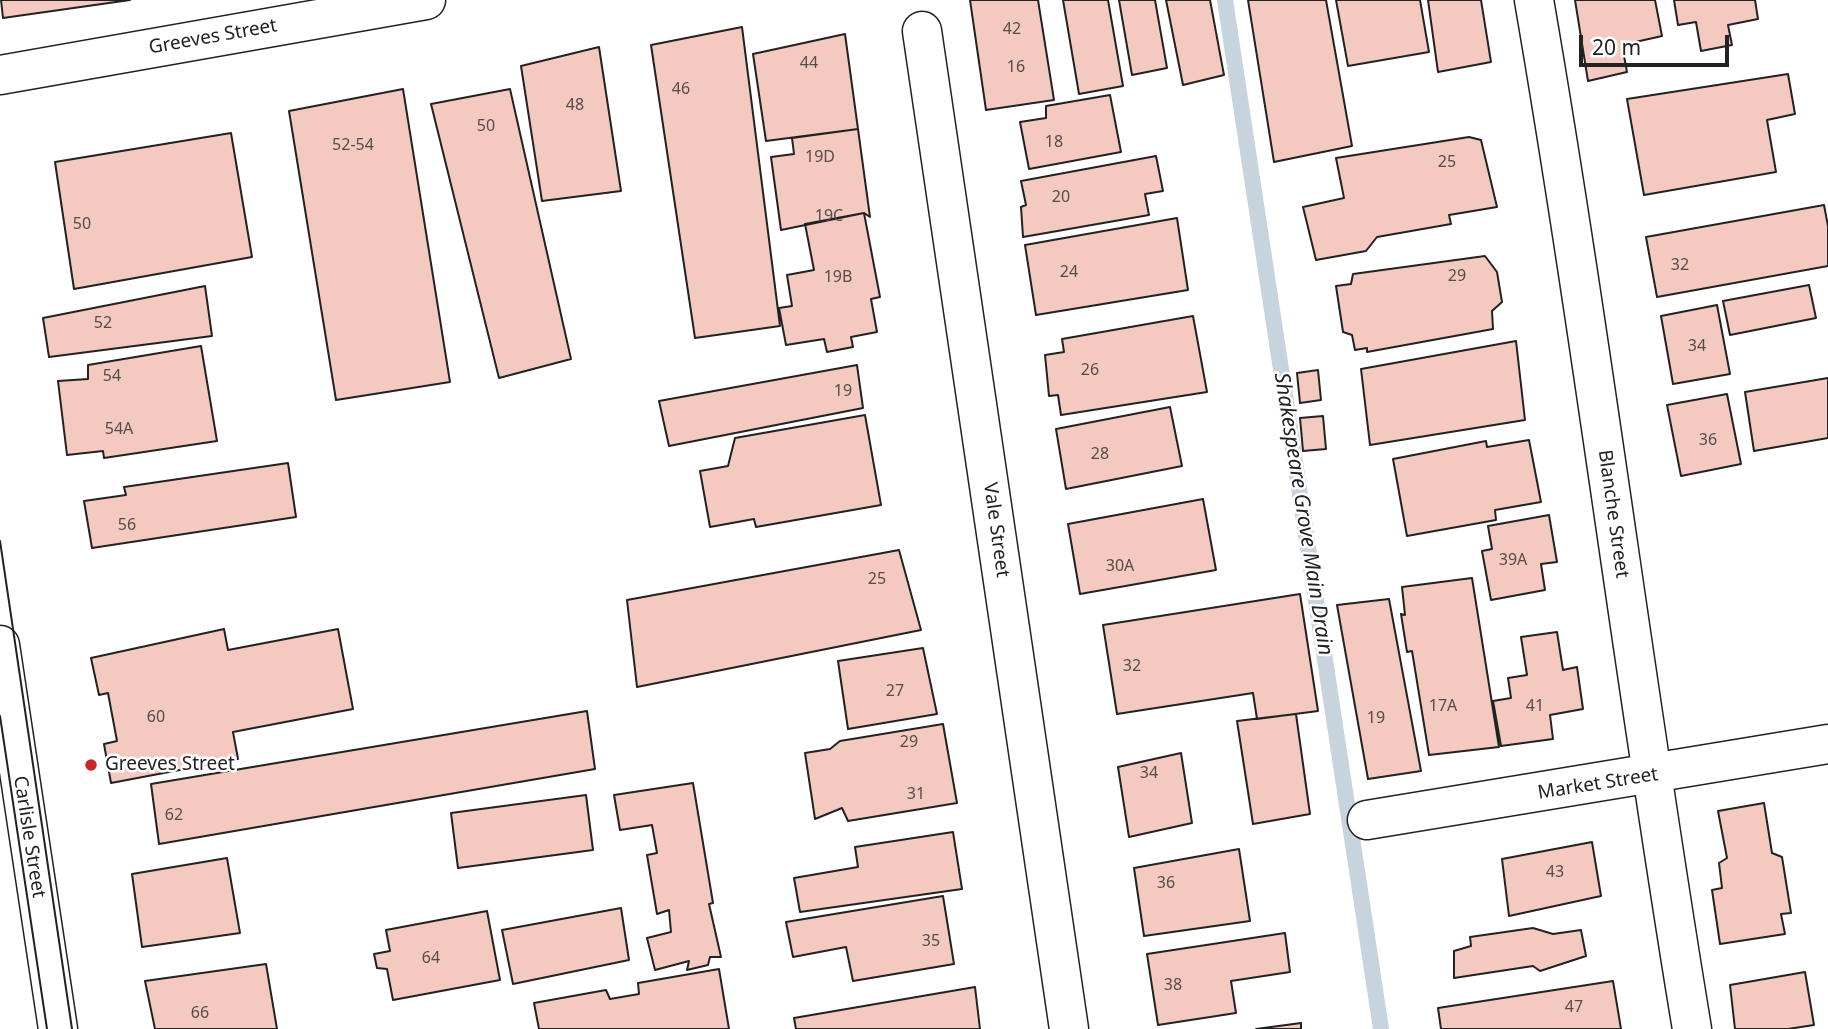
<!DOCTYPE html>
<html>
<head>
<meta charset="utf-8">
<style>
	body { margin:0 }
	#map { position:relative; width:1828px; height:1029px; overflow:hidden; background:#fff; font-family:"Noto Sans",sans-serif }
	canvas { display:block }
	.scale { position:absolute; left:1579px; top:35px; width:150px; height:32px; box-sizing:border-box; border:4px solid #222; border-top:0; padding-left:9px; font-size:21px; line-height:24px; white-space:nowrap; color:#222; -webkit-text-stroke:5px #fff; paint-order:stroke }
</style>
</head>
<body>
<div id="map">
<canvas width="1828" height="1029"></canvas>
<div class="scale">20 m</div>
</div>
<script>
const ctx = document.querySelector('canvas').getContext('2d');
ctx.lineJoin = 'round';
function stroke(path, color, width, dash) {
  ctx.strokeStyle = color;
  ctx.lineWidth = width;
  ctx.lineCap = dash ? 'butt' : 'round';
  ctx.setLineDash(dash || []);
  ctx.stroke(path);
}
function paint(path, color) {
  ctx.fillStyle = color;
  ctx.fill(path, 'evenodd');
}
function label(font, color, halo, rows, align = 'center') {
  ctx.font = font + ' "Noto Sans",sans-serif';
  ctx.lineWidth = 5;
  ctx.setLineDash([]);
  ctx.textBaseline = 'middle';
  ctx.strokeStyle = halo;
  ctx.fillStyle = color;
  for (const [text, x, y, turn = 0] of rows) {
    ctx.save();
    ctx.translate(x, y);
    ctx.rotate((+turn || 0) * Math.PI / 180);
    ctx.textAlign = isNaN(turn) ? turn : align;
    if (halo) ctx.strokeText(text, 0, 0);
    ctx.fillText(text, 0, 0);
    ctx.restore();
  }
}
const stream = new Path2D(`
	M1225 0 1381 1029`);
const building = new Path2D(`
	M1 0H130L3 18Z
	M970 0H1038L1054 100 986 110Z
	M1063 0H1108L1123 86 1079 94Z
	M1119 0H1155L1167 68 1132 75Z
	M1166 0H1210L1224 75 1183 85Z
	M1248 0H1326L1352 146 1274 162Z
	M1336 0H1420L1429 52 1348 66Z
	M1428 0H1481L1491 62 1438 72Z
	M1575 0H1655L1662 36 1622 45 1627 72 1588 81Z
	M1674 0H1755L1758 19 1728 25 1732 45 1701 51 1696 22 1678 25Z
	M742 27 780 326 695 338 651 45Z
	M845 34 858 129 766 141 753 54Z
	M599 47 621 191 542 201 521 66Z
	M1788 74 1795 114 1767 120 1776 172 1644 195 1627 99Z
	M403 89 450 382 336 400 289 111Z
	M510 89 571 359 499 378 431 104Z
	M1110 95 1121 152 1029 169 1020 122 1046 118V106Z
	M858 129 870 217 864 213 781 230 771 157 794 154 792 138Z
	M231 133 252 257 74 289 55 162Z
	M1469 137 1481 140 1497 207 1449 215 1451 224 1377 237 1366 251 1316 260 1303 207 1344 198 1336 158Z
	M1156 156 1163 191 1145 194 1149 215 1023 237 1021 207 1026 205 1021 181Z
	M1824 205 1828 226V266L1657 297 1646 237Z
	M864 213 880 297 871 299 877 332 851 337 853 347 827 352 824 339 786 345 779 308 792 306 787 275 814 270 805 224Z
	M1177 218 1188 290 1036 315 1025 245Z
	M1485 256 1497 272 1502 302 1492 311 1493 329 1367 352V348L1355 350 1352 335 1343 332 1336 286 1351 284 1353 274Z
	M1809 285 1816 318 1730 335 1723 301Z
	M205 286 212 336 49 357 43 318Z
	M1717 305 1730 374 1673 384 1661 316Z
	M1193 316 1207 392 1061 415 1058 395 1049 396 1045 355 1064 352 1062 339Z
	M1516 341 1525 420 1370 445 1361 369Z
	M201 346 217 441 104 458 103 451 67 455 58 381 88 379V365Z
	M857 365 863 408 669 446 659 401Z
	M1318 370 1321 400 1300 403 1297 373Z
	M1828 378V438L1754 451 1745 392Z
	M1727 394 1741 464 1681 476 1667 405Z
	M1170 407 1182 466 1066 489 1056 429Z
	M865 415 881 505 756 527 754 519 710 527 700 471 728 466 735 438Z
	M1323 416 1326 449 1303 451 1300 418Z
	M1529 440 1541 502 1495 510 1496 520 1407 536 1393 459 1486 441 1487 447Z
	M288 463 296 517 92 548 84 501 126 495 124 487Z
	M1203 499 1216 570 1080 594 1068 524Z
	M1549 515 1557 562 1541 564 1545 590 1491 600 1482 551 1492 549 1488 526Z
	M899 550 921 630 637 687 627 600Z
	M1472 578 1499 747 1429 755 1412 651 1407 652 1401 614 1405 615 1402 587Z
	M1300 594 1318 711 1257 719 1253 693 1117 714 1103 625Z
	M1389 599 1421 771 1368 779 1337 605Z
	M224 629 228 650 338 629 353 709 233 732 238 759 111 783 104 744 117 741 108 693 99 695 91 658Z
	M1557 632 1563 670 1577 667 1583 709 1550 715 1553 739 1501 746 1493 701 1511 698 1508 678 1527 675 1521 637Z
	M923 648 937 714 848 729 838 661Z
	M587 711 595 769 159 844 151 784Z
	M1296 714 1310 814 1253 824 1237 721Z
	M943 724 957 803 848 821 842 808 815 819 805 753 830 749 840 741Z
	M1181 753 1192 823 1129 837 1118 767Z
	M693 783 713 903 709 904 721 957H710L708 965 687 970 689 961 655 970 647 938 671 932 669 910 657 914 647 855 657 853 652 825 620 830 614 795Z
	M586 795 593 850 458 868 451 813Z
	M1764 803 1772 853 1782 857 1791 913 1781 914 1785 934 1720 944 1712 890 1722 888 1719 863 1727 858 1718 811Z
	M953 832 962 889 800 912 794 878 858 867 855 847Z
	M1592 842 1601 896 1509 916 1502 859Z
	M1239 849 1250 921 1144 936 1134 868Z
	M227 858 240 933 142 947 132 874Z
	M943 896 954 964 853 981 846 947 793 957 786 922Z
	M621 908 629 960 513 984 502 930Z
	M487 911 500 980 393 1000 387 969 377 968 374 954 390 951 386 930Z
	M1533 928 1553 934 1581 930 1586 956 1540 971 1533 966 1454 978V951L1471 946 1470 937Z
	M1285 933 1290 972 1231 981 1236 1013 1158 1025 1147 954Z
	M266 964 277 1029H155L145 981Z
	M719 969 729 1029H539L534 1003 606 990 610 999 639 994 638 983Z
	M1805 972 1814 1025 1788 1029H1735L1730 985Z
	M1613 981 1621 1029H1441L1438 1008Z
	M975 987 980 1029H796L794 1018Z
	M1301 1023V1029H1256Z`);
const street = new Path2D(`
	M1534 0C1593 342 1635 687 1692 1029
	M922 31 1069 1029
	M0 75 426 0
	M1367 820 1828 744`);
const secondary = new Path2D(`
	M0 645 58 1029`);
const tram = new Path2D(`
	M0 541 72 1029
	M0 716 47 1029`);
const markers = [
	[91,765,7,"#c62828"]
];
const numberNames = [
	["42",1012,29],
	["44",809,63],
	["16",1016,67],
	["46",681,89],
	["48",575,105],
	["50",486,126],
	["18",1054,142],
	["52-54",353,145],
	["19D",820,157],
	["25",1447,162],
	["20",1061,197],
	["19C",829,216],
	["50",82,224],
	["32",1680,265],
	["24",1069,272],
	["29",1457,276],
	["19B",838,277],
	["52",103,323],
	["34",1697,346],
	["26",1090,370],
	["54",112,376],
	["19",843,391],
	["54A",119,429],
	["36",1708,440],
	["28",1100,454],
	["56",127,525],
	["39A",1513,560],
	["30A",1120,566],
	["25",877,579],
	["32",1132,666],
	["27",895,691],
	["17A",1443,706],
	["41",1535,706],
	["60",156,717],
	["19",1376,718],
	["29",909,742],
	["34",1149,773],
	["31",916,794],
	["62",174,815],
	["43",1555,872],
	["36",1166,883],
	["35",931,941],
	["64",431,958],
	["38",1173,985],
	["47",1574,1007],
	["66",200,1013]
];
const streetNames = [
	["Greeves Street",213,37,-10],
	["Blanche Street",1613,514,82],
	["Vale Street",996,530,82],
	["Market Street",1598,784,-9],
	["Carlisle Street",29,837,81]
];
const poiNames = [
	["Greeves Street",105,765]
];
const waterNames = [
	["Shakespeare Grove Main Drain",1303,514,81]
];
stroke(stream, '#c7d3dd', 16);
paint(building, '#f3c9c0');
stroke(building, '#222', 2);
stroke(street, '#222', 41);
stroke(secondary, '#222', 41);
stroke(street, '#fff', 38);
stroke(secondary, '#fff', 38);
stroke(tram, '#222', 2);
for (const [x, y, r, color] of markers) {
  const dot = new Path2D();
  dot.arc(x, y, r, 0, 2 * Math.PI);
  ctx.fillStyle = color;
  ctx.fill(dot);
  stroke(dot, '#fff', 2.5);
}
label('16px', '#564c4a', null, numberNames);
label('19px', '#222', '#fff', streetNames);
label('19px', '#222', '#fff', poiNames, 'left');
label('italic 21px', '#222', '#fff', waterNames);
</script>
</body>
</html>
